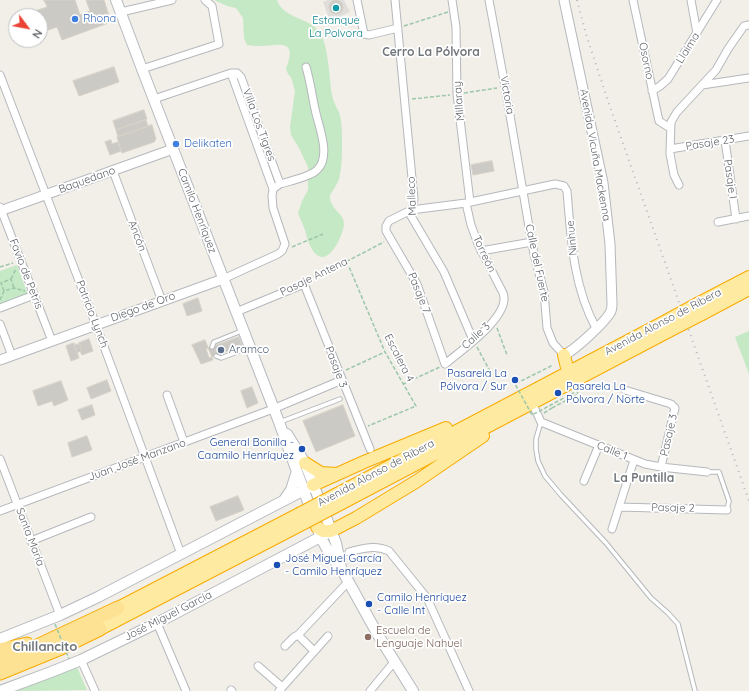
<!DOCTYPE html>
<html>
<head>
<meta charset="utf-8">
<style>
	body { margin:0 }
	#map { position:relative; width:749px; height:691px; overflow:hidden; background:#f1efe8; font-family:Quicksand,sans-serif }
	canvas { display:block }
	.north { position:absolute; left:8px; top:8px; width:40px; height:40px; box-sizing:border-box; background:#fff; border:1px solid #bfc1c3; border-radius:50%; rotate:122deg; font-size:11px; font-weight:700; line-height:16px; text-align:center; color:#5f6368 }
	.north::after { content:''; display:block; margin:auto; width:14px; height:18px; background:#ea4335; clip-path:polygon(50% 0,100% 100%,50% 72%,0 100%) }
</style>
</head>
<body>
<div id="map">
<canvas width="749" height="691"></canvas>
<div class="north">N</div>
</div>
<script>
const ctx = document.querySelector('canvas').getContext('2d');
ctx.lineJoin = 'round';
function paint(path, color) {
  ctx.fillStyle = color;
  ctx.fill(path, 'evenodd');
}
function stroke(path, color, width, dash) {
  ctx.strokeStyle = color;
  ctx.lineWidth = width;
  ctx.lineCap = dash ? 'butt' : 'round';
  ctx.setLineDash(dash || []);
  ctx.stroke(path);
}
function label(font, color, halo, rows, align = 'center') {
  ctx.font = font + ' Quicksand,sans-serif';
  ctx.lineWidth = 3.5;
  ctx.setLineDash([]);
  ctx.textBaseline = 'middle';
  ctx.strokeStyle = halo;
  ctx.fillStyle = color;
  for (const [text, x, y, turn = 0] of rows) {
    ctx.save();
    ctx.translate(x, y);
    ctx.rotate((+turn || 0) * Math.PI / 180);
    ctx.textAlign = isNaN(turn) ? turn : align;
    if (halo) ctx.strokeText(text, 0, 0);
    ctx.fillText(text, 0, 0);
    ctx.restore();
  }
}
const industrial = new Path2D(`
	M328 0H344L350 12 330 21 323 2Z`);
const green = new Path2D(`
	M214 0H277C283 18 306 17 318 30 329 43 329 79 332 95 333 102 338 109 340 115 343 129 343 166 339 179 337 185 333 190 330 195 330 198 330 202 332 204 336 213 344 214 344 225 343 234 330 265 317 255 310 250 307 238 305 230 303 224 300 219 298 213L302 201 308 190V167L299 148 291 135 290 127 295 91 291 77 288 74 286 69C299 35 276 47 256 46 253 46 250 45 247 45L244 38 243 18 236 8 227 6Z
	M17 265 28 295 0 306V271Z
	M749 331V374L735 337Z
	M77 667 87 690 18 691V690Z`);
const building = new Path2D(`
	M44 0H75L80 15 90 11 86 0H104L111 22 62 40 57 27 40 33V16H30L29 13 47 7Z
	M329 7a7 7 0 1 1 14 0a7 7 0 1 1-14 0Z
	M114 67 119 82 79 96 73 81Z
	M144 110 147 119 116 130 113 121Z
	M146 120 148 126 118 137 116 130Z
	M152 125 156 139 154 142 122 153 117 137Z
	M111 140 112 144 118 142 121 151 110 155 105 142Z
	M492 161 494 171 473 175 471 165Z
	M198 298 202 311 187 316 183 304Z
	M239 337 242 346 209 358 206 349Z
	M89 339 93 351 82 355 80 351 82 350 79 343Z
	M205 340 213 360 201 364 192 345Z
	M74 343 79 358 71 361 66 346Z
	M80 344 82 350 77 353 74 345Z
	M107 380 111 391 91 399 87 388Z
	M61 381 68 400 54 406 52 401 38 406 33 391Z
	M252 387 258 403 247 408 241 391Z
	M92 405 95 415 82 420 78 410Z
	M343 405 355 436 316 452 303 421Z
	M87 436 92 450 72 457 68 443Z
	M238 496 244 510 216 521 210 507Z`);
const path = new Path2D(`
	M404 26 448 12
	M464 93 497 88
	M412 99 450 95
	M292 247 323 234
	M347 262 385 352 416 406 368 426
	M0 267 13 263
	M11 279 16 269
	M309 281 384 242
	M4 291 1 283 11 279 14 288
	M0 300 4 291 14 288 25 291
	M497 328 507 355
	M477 347 491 373
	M346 370 385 352
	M403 384 440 367
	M544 413 552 408`);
const service = new Path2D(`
	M212 347 214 342 239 332 240 329
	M216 356 221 358 245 349 249 350
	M280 422 340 399
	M541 422 536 439V449L538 461 545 476 561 495 606 543 651 598 668 613 678 624 695 691
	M707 472H719L729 501 727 510`);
const minor = new Path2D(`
	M357 0 364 34 369 35 398 28
	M395 0 414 199 411 216 444 272 473 340
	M452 0 456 27 457 94 470 202
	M489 0 505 86 528 221 534 254 544 292 547 328 553 343 564 355
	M633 0 659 121 670 128
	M691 0 697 33
	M121 12 172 0
	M142 69 219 44 212 6 205 0
	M231 73 273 189
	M0 75 96 325 181 554
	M702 85 749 78
	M652 91 660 86 668 79 717 0
	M154 99 231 73H237L241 77 280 184 273 189 272 196 273 208 285 244 282 251 278 254 223 279
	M725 140 736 219
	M670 149 749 136
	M113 171 162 301
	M280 184C290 181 310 177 317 170 332 156 318 125 315 109 312 95 310 80 306 67
	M679 185 674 175 670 154 671 122 677 112 716 70 728 49 744 26 749 25
	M466 203 471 225 478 244 503 293C512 316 460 351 445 364L417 284 386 231V226L389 221 411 210 466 203 555 184 564 186 567 191C571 238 573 286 596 328
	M0 207 52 341
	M718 222 749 216
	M481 251 532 242
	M0 308 34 295
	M236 312 304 284 370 449
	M0 324 12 356
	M625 390 671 404 675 408 661 467
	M167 395 184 442
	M532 403 541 422 645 464 661 467 707 472
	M0 459 60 615
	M584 481 599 445
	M619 507 727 510
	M0 511 273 409 342 380
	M612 529 634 460
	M31 541 91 517
	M349 552C363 548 376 545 389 551L427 598 469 691
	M157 623 186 691
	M285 646 294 637 298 635
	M314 651 298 635 348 582
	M81 660 95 691
	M258 666 282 687
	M231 690 232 691
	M279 691 328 636
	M370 691 394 662`);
const tertiary = new Path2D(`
	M0 211 173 149
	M564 355C575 350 604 323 610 313 612 310 612 307 612 304L610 244 603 183 564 0
	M0 360 223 279`);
const secondary = new Path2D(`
	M116 0 142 69 279 422 321 538 331 556 342 570 378 635 413 691
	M287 434 305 463 336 543 341 568
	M284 500 291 490 297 471
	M0 639 60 615 98 597 308 488
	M0 691 51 672 81 660 157 623 326 534`);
const trunk = new Path2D(`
	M699 303 749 277
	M702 314 749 289
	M564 355 568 372
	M305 463 321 473 337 474
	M313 485 364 462 446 428
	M337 494 666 321
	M342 503 669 331
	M317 527 323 531H331L356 518 417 481 483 436
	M118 608 299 514
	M100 629 304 523`);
const motorway = new Path2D(`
	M0 650 27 644
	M0 662 33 648 118 608
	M0 673 61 648 100 629`);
const rail = new Path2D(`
	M577 0 586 34 608 101 749 501`);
const pathBridge = new Path2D(`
	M552 408 578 394 577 391 532 415 515 384 553 365
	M55 624 69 659`);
const trunkBridge = new Path2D(`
	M666 321 699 303
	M669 331 702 314
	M299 514 337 494
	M304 523 342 503`);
const markers = [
	[336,8,4,"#0f9aa8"],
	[75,19,4,"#3f7fe0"],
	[176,144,4,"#3f7fe0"],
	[221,350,4,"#5c6f8a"],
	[515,380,4,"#1a4fb4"],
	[558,393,4,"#1a4fb4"],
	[302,449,4,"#1a4fb4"],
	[277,565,4,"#1a4fb4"],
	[369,604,4,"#1a4fb4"],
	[368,637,4,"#8d6e63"]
];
const shopNames = [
	["Rhona",83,19],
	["Delikaten",184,144]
];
const cultureNames = [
	["Estanque",336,21],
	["La Polvora",336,34]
];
const streetNames = [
	["Llaima",688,48,-58],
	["Osorno",646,61,78],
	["Victoria",507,95,80],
	["Millaray",459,101,-95],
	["Villa Los Tigres",259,125,70],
	["Pasaje 23",710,143,-9],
	["Avenida Vicuña Mackenna",595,155,80],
	["Pasaje I",730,179,82],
	["Baquedano",87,180,-20],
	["Malleco",412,196,-92],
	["Camilo Henríquez",197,211,69],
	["Ancón",137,236,69],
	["Ninhue",572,238,-95],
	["Torreón",484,254,65],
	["Calle del Fuerte",537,263,78],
	["Favio de Petris",26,274,69],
	["Pasaje Antena",314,277,-26],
	["Pasaje 7",419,293,68],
	["Diego de Oro",143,307,-20],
	["Patricio Lynch",92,314,69],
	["Avenida Alonso de Ribera",663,322,-28],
	["Calle 3",476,336,-42],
	["Escalera 4",399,358,63],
	["Pasaje 3",336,367,69],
	["Pasaje 3",669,435,-77],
	["Calle 1",612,451,22],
	["Juan José Manzano",137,460,-20],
	["Avenida Alonso de Ribera",376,473,-28],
	["Pasaje 2",673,508,1],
	["Santa María",30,537,69],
	["José Miguel García",168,616,-27]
];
const serviceNames = [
	["Aramco",229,350]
];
const transitNames = [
	["Pasarela La",507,374,"right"],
	["Pólvora / Sur",507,387,"right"],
	["Pasarela La",566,387],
	["Polvora / Norte",566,400],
	["General Bonilla -",294,443,"right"],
	["Caamilo Henríquez",294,456,"right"],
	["José Miguel García",285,559],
	["- Camilo Henríquez",285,572],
	["Camilo Henríquez",377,598],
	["- Calle Int",377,611]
];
const educationNames = [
	["Escuela de",376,631],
	["Lenguaje Nahuel",376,644]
];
const neighbourhoodNames = [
	["Cerro La Pólvora",431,52],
	["La Puntilla",644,478]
];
const quarterNames = [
	["Chillancito",45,647]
];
paint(industrial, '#e0deda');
paint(green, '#c5e8c5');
paint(building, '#cccac5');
stroke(building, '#d6d1c6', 1);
stroke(service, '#b5b8bc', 5.5);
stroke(minor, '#b5b8bc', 9);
stroke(tertiary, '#b5b8bc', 11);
stroke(secondary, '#b6babf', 12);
stroke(trunk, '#f9ab00', 14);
stroke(motorway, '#f9ab00', 15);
stroke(path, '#9cc7a9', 1.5, [4, 2]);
stroke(service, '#fff', 3.5);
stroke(minor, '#fff', 7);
stroke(tertiary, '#fff', 9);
stroke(secondary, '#fff', 10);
stroke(trunk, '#feeaa1', 12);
stroke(motorway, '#fde293', 13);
stroke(rail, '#b6b7b8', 2, [1, 5]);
stroke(trunkBridge, '#f9ab00', 14, []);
stroke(pathBridge, '#9cc7a9', 1.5, [4, 2]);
stroke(trunkBridge, '#feeaa1', 12);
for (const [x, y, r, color] of markers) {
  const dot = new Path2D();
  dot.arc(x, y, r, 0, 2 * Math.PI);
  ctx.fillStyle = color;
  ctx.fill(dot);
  stroke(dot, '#fff', 1.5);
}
label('11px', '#366cbe', '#fff', shopNames, 'left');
label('11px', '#0d838f', '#fff', cultureNames);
label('11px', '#5f6368', '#fff', streetNames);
label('11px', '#4e5e75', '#fff', serviceNames, 'left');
label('11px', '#164399', '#fff', transitNames, 'left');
label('11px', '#785e54', '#fff', educationNames, 'left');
label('bold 12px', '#70757a', '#fff', neighbourhoodNames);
label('bold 13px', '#70757a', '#fff', quarterNames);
</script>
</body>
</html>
